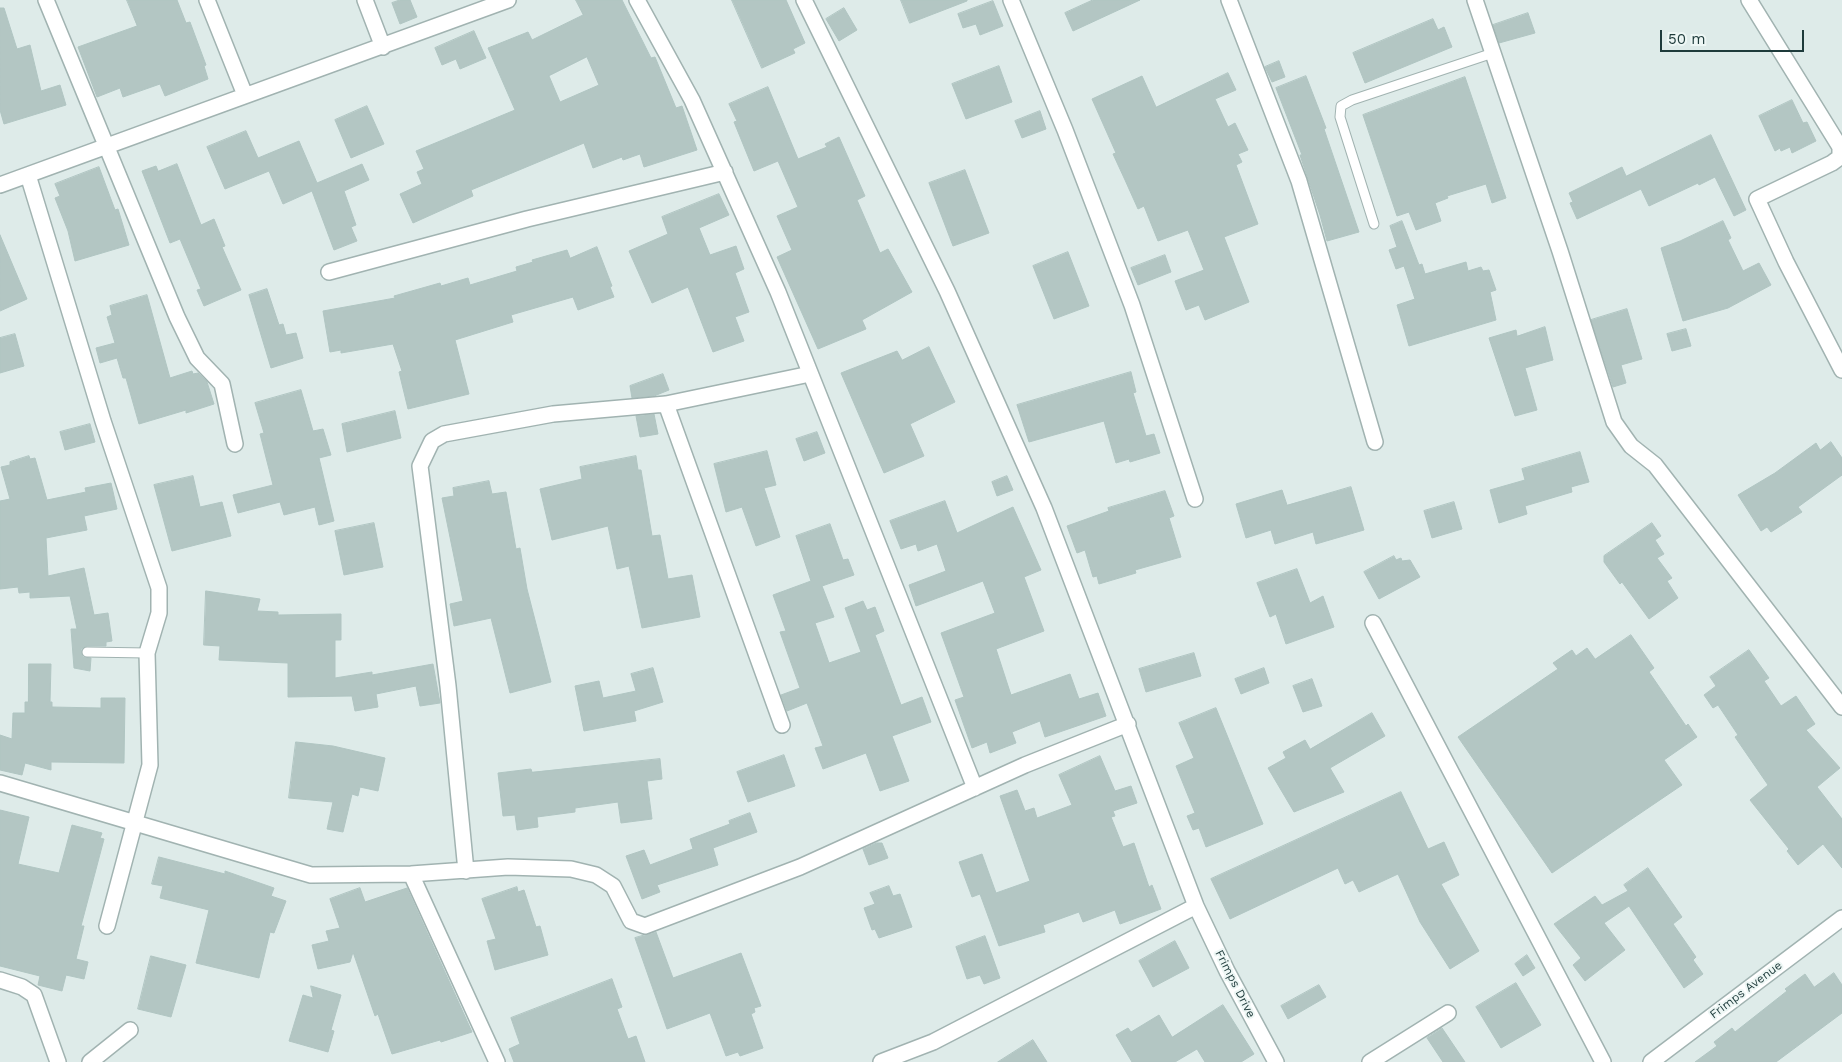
<!DOCTYPE html>
<html>
<head>
<meta charset="utf-8">
<style>
	body { margin:0 }
	#map { position:relative; width:1842px; height:1062px; overflow:hidden; background:#deebe9; font-family:"Work Sans",sans-serif }
	canvas { display:block }
	.scale { position:absolute; left:1660px; top:30px; width:144px; height:22px; box-sizing:border-box; border:2px solid #1e3b3b; border-top:0; padding-left:6px; font-size:15px; line-height:18px; white-space:nowrap; color:#1e3b3b; -webkit-text-stroke:4px #eef7f5; paint-order:stroke }
</style>
</head>
<body>
<div id="map">
<canvas width="1842" height="1062"></canvas>
<div class="scale">50 m</div>
</div>
<script>
const ctx = document.querySelector('canvas').getContext('2d');
ctx.lineJoin = 'round';
function paint(path, color) {
  ctx.fillStyle = color;
  ctx.fill(path, 'evenodd');
}
function stroke(path, color, width, dash) {
  ctx.strokeStyle = color;
  ctx.lineWidth = width;
  ctx.lineCap = dash ? 'butt' : 'round';
  ctx.setLineDash(dash || []);
  ctx.stroke(path);
}
function label(font, color, halo, rows, align = 'center') {
  ctx.font = font + ' "Work Sans",sans-serif';
  ctx.lineWidth = 4;
  ctx.setLineDash([]);
  ctx.textBaseline = 'middle';
  ctx.strokeStyle = halo;
  ctx.fillStyle = color;
  for (const [text, x, y, turn = 0] of rows) {
    ctx.save();
    ctx.translate(x, y);
    ctx.rotate((+turn || 0) * Math.PI / 180);
    ctx.textAlign = isNaN(turn) ? turn : align;
    if (halo) ctx.strokeText(text, 0, 0);
    ctx.fillText(text, 0, 0);
    ctx.restore();
  }
}
const building = new Path2D(`
	M127 0H177L186 23 190 22 206 65 204 66 208 79 165 96 160 84 123 97 120 88 97 97 78 47 137 26Z
	M400 0H410L417 17 400 24 392 3Z
	M576 0H622L651 58 655 57 676 108 682 106 697 150 644 167 640 154 623 160 622 157 593 168 584 143 471 190 473 196 413 223 400 194 422 184 417 172 424 169 416 151 515 110 488 48 528 32 532 40 583 15ZM587 57 599 85 560 102 549 76Z
	M732 0H786L805 43 793 49 795 53 762 68Z
	M901 0H967V1L910 23Z
	M1093 0H1140L1073 31 1065 13Z
	M993 1 1003 26 980 35 976 24 963 28 958 14Z
	M0 8H4L17 49 30 45 41 91 60 85 66 105 4 124 0 110Z
	M844 8 857 30 839 41 826 19Z
	M1528 13 1535 33 1499 43 1493 25Z
	M1433 19 1438 30 1444 27 1452 47 1365 83 1353 53Z
	M474 31 486 58 460 69 456 59 442 65 435 48Z
	M1279 61 1285 77 1272 82 1265 67Z
	M999 66 1012 102 966 119 952 84Z
	M1228 73 1236 90 1215 99 1228 127 1235 123 1248 150 1238 154 1242 162 1236 165 1258 224 1224 237 1249 302 1205 320 1199 305 1186 310 1175 281 1204 270 1188 230 1158 241 1144 206 1138 209 1125 180 1113 154 1116 153 1092 99 1142 76 1156 107Z
	M1306 76 1326 128 1324 129 1359 232 1327 241 1320 215 1300 155H1302L1276 88Z
	M1465 77 1506 198 1492 203 1486 184 1447 196 1448 198 1435 203 1441 221 1416 230 1409 212 1397 216 1363 115Z
	M768 87 798 159 827 147 825 144 839 137 865 196 857 200 880 253 888 249 912 292 862 320 866 329 818 349 777 257 792 250 777 216 798 207 778 161 754 171 734 122 737 121 729 104Z
	M1792 100 1803 123 1807 122 1816 141 1792 153 1790 147 1781 151 1780 148 1775 151 1759 116Z
	M367 106 384 144 351 158 335 120Z
	M1040 111 1046 129 1022 138 1015 121Z
	M246 131 258 158 299 141 317 183 362 164 369 180 344 191 356 225 351 227 357 241 334 250 312 191 283 204 269 171 225 189 207 147Z
	M1711 135 1746 210 1734 216 1715 177 1699 185 1698 183 1649 206 1641 189 1577 219 1570 203 1573 202 1569 193 1622 167 1626 176Z
	M177 164 201 225 214 219 225 246 222 247 241 290 204 306 197 290 201 289 180 239 170 243 142 171 156 166 158 171Z
	M99 167 115 210 118 209 129 245 75 261 68 231 55 198 60 196 55 184Z
	M965 170 989 233 953 246 929 183Z
	M719 194 729 215 699 228 710 255 736 246 744 269 735 273 749 312 735 317 744 341 713 352 688 287 652 303 629 251 668 234 662 217Z
	M1402 221 1419 265 1422 264 1425 274 1466 262 1468 271 1481 267 1483 271 1489 270 1496 290 1490 292 1496 320 1409 346 1397 305 1415 299 1404 266 1396 269 1389 250 1397 247 1390 226Z
	M1723 221 1731 238 1728 240 1743 271 1759 263 1771 285 1728 308 1683 321 1661 248 1680 241Z
	M0 235 27 299 0 311Z
	M597 247 612 286 610 287 614 297 578 310 573 297 511 315 513 322 455 340 469 394 408 409 399 372 402 371 393 344 341 353V350L330 352 323 311 395 298 394 296 440 283 441 286 468 278 470 285 517 271 516 267 533 262 532 260 567 250 570 258Z
	M1068 252 1089 306 1054 319 1033 266Z
	M1165 255 1171 272 1138 285 1131 268Z
	M267 289 279 325 283 324 286 335 296 333 303 358 271 368 249 295Z
	M147 295 170 378 192 371 193 374 198 373 207 382 214 404 186 413V410L139 424 126 378H123L117 358 100 363 96 348 115 343 107 317 112 315 110 306Z
	M1627 309 1642 359 1621 365 1626 383 1613 387 1591 320Z
	M1545 327 1553 360 1525 368 1537 410 1515 416 1489 338 1516 330 1517 336Z
	M1686 329 1691 346 1672 351 1667 334Z
	M15 334 24 366 0 373V338Z
	M929 347 955 402 910 424 924 456 884 473 841 373 897 351 902 360Z
	M1131 372 1136 392 1133 393 1146 436 1154 434 1160 453 1130 462 1129 459 1116 463 1104 421 1029 442 1017 405Z
	M663 374 669 390 654 396 632 398 630 386Z
	M301 390 313 431 323 429 331 455 319 458 334 521 319 525 315 507 284 515 280 502 238 513 233 495 273 485 260 434 264 433 255 403Z
	M395 411 401 438 347 452 342 424Z
	M654 414 658 434 640 437 636 416Z
	M90 424 95 442 65 450 60 432Z
	M817 432 825 453 804 461 796 439Z
	M1831 442 1842 458V475L1798 507 1802 512 1771 532 1767 527 1761 531 1738 495 1775 473 1816 443 1820 450Z
	M767 451 776 485 764 488 780 537 756 546 742 507 726 512 714 464Z
	M1580 452 1589 482 1571 487 1572 492 1525 506 1527 514 1499 523 1490 490 1525 480 1522 469Z
	M29 456 30 459 35 458 47 500 86 492 85 488 111 483 117 509 84 516 87 530 46 538 48 576 84 568 94 615 108 613 112 641 106 642V646H87L81 649 83 657 91 658 90 671 74 668 71 629H77L70 596 30 598V592L19 593 18 587 0 589V501L10 499 1 467 10 465V462Z
	M636 456 638 470H641L652 536 660 535 668 579 692 575 700 617 642 628 629 566 617 569 608 526 552 540 540 489 582 479 580 467Z
	M193 476 200 507 222 502 231 536 172 551 154 485Z
	M1007 476 1013 490 997 496 992 482Z
	M489 481 492 494 506 492 516 549 520 548 527 589 551 682 510 693 491 618 454 626 450 604 463 601 442 498 454 496 453 488Z
	M1351 487 1364 530 1316 544 1313 532 1275 544 1271 530 1246 538 1236 504 1282 490 1287 505Z
	M1165 491 1174 516 1169 518 1181 557 1135 570 1136 573 1099 584 1097 576 1093 577 1085 550 1077 553 1067 526 1109 511 1108 508Z
	M945 501 957 533 1013 507 1041 570 1024 577 1044 631 996 649 1011 695 1070 674 1079 699 1098 693 1106 716 1045 737 1040 721 1012 732 1016 743 990 753 987 742 972 748 955 700 964 697 941 633 995 613 983 581 916 606 909 585 946 571 937 544 918 551 916 544 901 549 890 521Z
	M1454 502 1462 529 1432 538 1424 511Z
	M374 523 383 567 344 575 335 531Z
	M1652 523 1661 536 1655 540 1664 554 1657 558 1672 578 1667 581 1678 598 1649 619 1622 582 1620 584 1604 562V556Z
	M830 524 843 560 848 559 854 575 822 586 834 617 815 623 829 663 861 652 845 608 863 601 867 610 875 607 884 631 875 635 901 705 922 697 931 722 892 736 909 781 880 791 866 753 823 769 815 748 823 746 807 703 787 711 781 695 800 688 780 632 786 631 773 595 811 581 796 536Z
	M1394 556 1396 560 1401 558 1402 561 1410 560 1420 577 1379 599 1364 572Z
	M1297 569 1310 603 1323 596 1334 627 1286 644 1276 614 1270 617 1257 583Z
	M206 591 260 599 257 611 278 612V615L341 614V640H335V678L372 672V675L433 664 440 703 420 706 416 686 376 694 378 707 355 711 352 696 288 697V663L219 660 220 646 204 645Z
	M1631 635 1654 668 1649 672 1686 726 1688 724 1697 737 1664 760 1682 785 1552 873 1458 737 1558 669 1553 663 1572 650 1576 656 1587 648 1595 659Z
	M1749 650 1769 678 1764 681 1781 706 1796 696 1815 724 1806 730 1840 768 1817 787 1842 819V868L1823 844 1798 865 1787 851 1789 849 1750 800 1768 785 1735 737 1738 735 1718 705 1713 708 1704 695 1716 686 1710 677Z
	M1194 653 1201 676 1146 692 1139 669Z
	M29 664H51L50 702H52V707L101 708V698H125L124 763 51 762V770L25 763 22 775 0 770V735L12 739 13 713H25V702H28Z
	M653 668 663 702 634 711 636 721 584 731 575 686 599 681 603 698 636 691 631 674Z
	M1264 668 1269 683 1241 694 1235 679Z
	M1312 679 1322 706 1303 712 1293 686Z
	M1216 708 1263 824 1206 847 1199 828 1193 830 1187 816 1195 813 1176 766 1194 758 1179 723Z
	M1372 713 1385 736 1330 768 1344 792 1294 812 1268 768 1286 758 1283 752 1305 740 1310 749Z
	M296 742 333 746 385 758 378 791 360 787 358 796 352 794 343 832 327 829 333 802 289 798Z
	M784 755 795 786 748 802 737 772Z
	M1100 756 1115 791 1131 786 1137 803 1113 811 1115 816 1111 817 1123 847 1134 843 1149 887 1152 885 1161 909 1120 924 1115 910 1083 922 1079 912 1043 925 1045 932 999 946 980 894 972 897 959 862 982 854 996 893 1030 881 1000 796 1017 790 1025 811 1034 808 1037 818 1072 805 1059 775Z
	M660 759 662 779 647 781 652 819 621 823 618 802 575 808V812L537 817 538 827 517 830 515 815 503 816 498 773 531 769 532 772Z
	M1401 792 1428 849 1444 842 1459 875 1441 884 1479 951 1450 969 1420 922 1398 874 1359 892 1353 880 1345 884 1338 868 1230 919 1211 879Z
	M0 810 29 817 18 864 59 873 72 825 102 833 100 838 104 839 81 926H84L76 959 88 962 84 979 66 975 62 991 38 985 40 976 0 966Z
	M750 813 757 832 713 848 718 865 657 885 660 892 642 899 626 856 644 850 650 865 693 849 690 839 730 824 729 821Z
	M877 843H882L888 858 869 865 863 849Z
	M159 857 225 874V871L274 888 271 896 286 901 274 933 270 932 259 978 196 963 209 910 160 898 163 886 152 884Z
	M1648 868 1682 917 1673 924 1696 957 1693 960 1703 974 1684 988 1629 906 1604 923 1625 950 1585 981 1573 965 1581 958 1554 924 1595 896 1602 905 1628 891 1624 885Z
	M889 886 893 896 900 894 912 927 879 938 875 929 872 930 864 908 875 904 870 893Z
	M517 887 518 892 524 890 536 927 540 926 548 955 495 970 487 941 496 939 482 899Z
	M360 888 365 902 407 888 472 1032 441 1042 440 1040 392 1054 378 1014 375 1016 353 952 350 962 318 969 312 945 329 941 326 931 340 928 330 899Z
	M656 932 673 978 741 953 761 1006 754 1008 755 1012 751 1014 763 1048 740 1056 738 1052 726 1056 710 1013 667 1029 635 938Z
	M985 936 1000 978 984 984 980 975 967 979 956 947Z
	M1175 941 1189 968 1153 987 1139 961Z
	M1527 955 1535 968 1523 976 1515 964Z
	M151 956 186 965 171 1017 138 1009Z
	M1834 973 1842 985V1013L1776 1062H1695L1717 1046 1714 1042 1732 1028 1735 1032 1787 991 1785 989 1805 974 1814 987Z
	M612 979 622 1007 617 1009 628 1039 636 1036 645 1062H514L509 1049 520 1044 511 1018Z
	M1516 983 1541 1025 1501 1048 1476 1007Z
	M1319 985 1326 997 1288 1019 1281 1006Z
	M311 986 341 995 331 1030 334 1031 328 1052 289 1041 303 995 313 998Z
	M1223 1005 1254 1054 1241 1062H1205L1197 1049 1175 1062H1132L1116 1035 1128 1028 1131 1032 1159 1015 1172 1037Z
	M1442 1028 1465 1062H1443L1427 1038Z
	M1033 1040 1047 1062H998Z`);
const lane = new Path2D(`
	M1374 224 1340 117 1341 106 1352 100 1493 53
	M87 652 147 653`);
const street = new Path2D(`
	M46 0 177 317 197 358 222 384 235 444
	M207 0 245 95
	M365 0 383 47
	M637 0 692 100 778 292 975 788
	M804 0 947 291 1044 508 1196 906 1227 971 1276 1062
	M1011 0 1065 130 1132 305 1195 499
	M1229 0 1299 181 1375 442
	M1475 0 1560 251 1614 422 1631 446 1655 465 1842 707
	M1749 0 1840 147V157L1832 163 1757 199 1786 262 1842 370
	M28 175 103 421 159 588V613L147 653 150 765 107 926
	M0 185 508 0
	M329 272 527 219 725 172
	M666 404 782 725
	M1373 623 1603 1062
	M0 783 311 875 411 874 508 867 571 869 596 875 613 886 631 921 645 926 800 867 1025 765 1128 724
	M466 871 448 686 420 466 432 441 444 434 553 414 666 404 810 374
	M411 874 497 1062
	M0 980 22 987 34 995 58 1062
	M90 1062 130 1030
	M881 1062 933 1042 1196 906
	M1370 1062 1448 1013
	M1651 1062 1842 918`);
const streetNames = [
	["Frimps Drive",1235,984,63],
	["Frimps Avenue",1746,990,-37]
];
paint(building, '#b3c6c3');
stroke(building, '#b0c5c2', 1);
stroke(lane, '#a1b3b1', 11);
stroke(street, '#a1b3b1', 18);
stroke(lane, '#fff', 9);
stroke(street, '#fff', 15);
label('12px', '#1e3b3b', '#eef7f5', streetNames);
</script>
</body>
</html>
